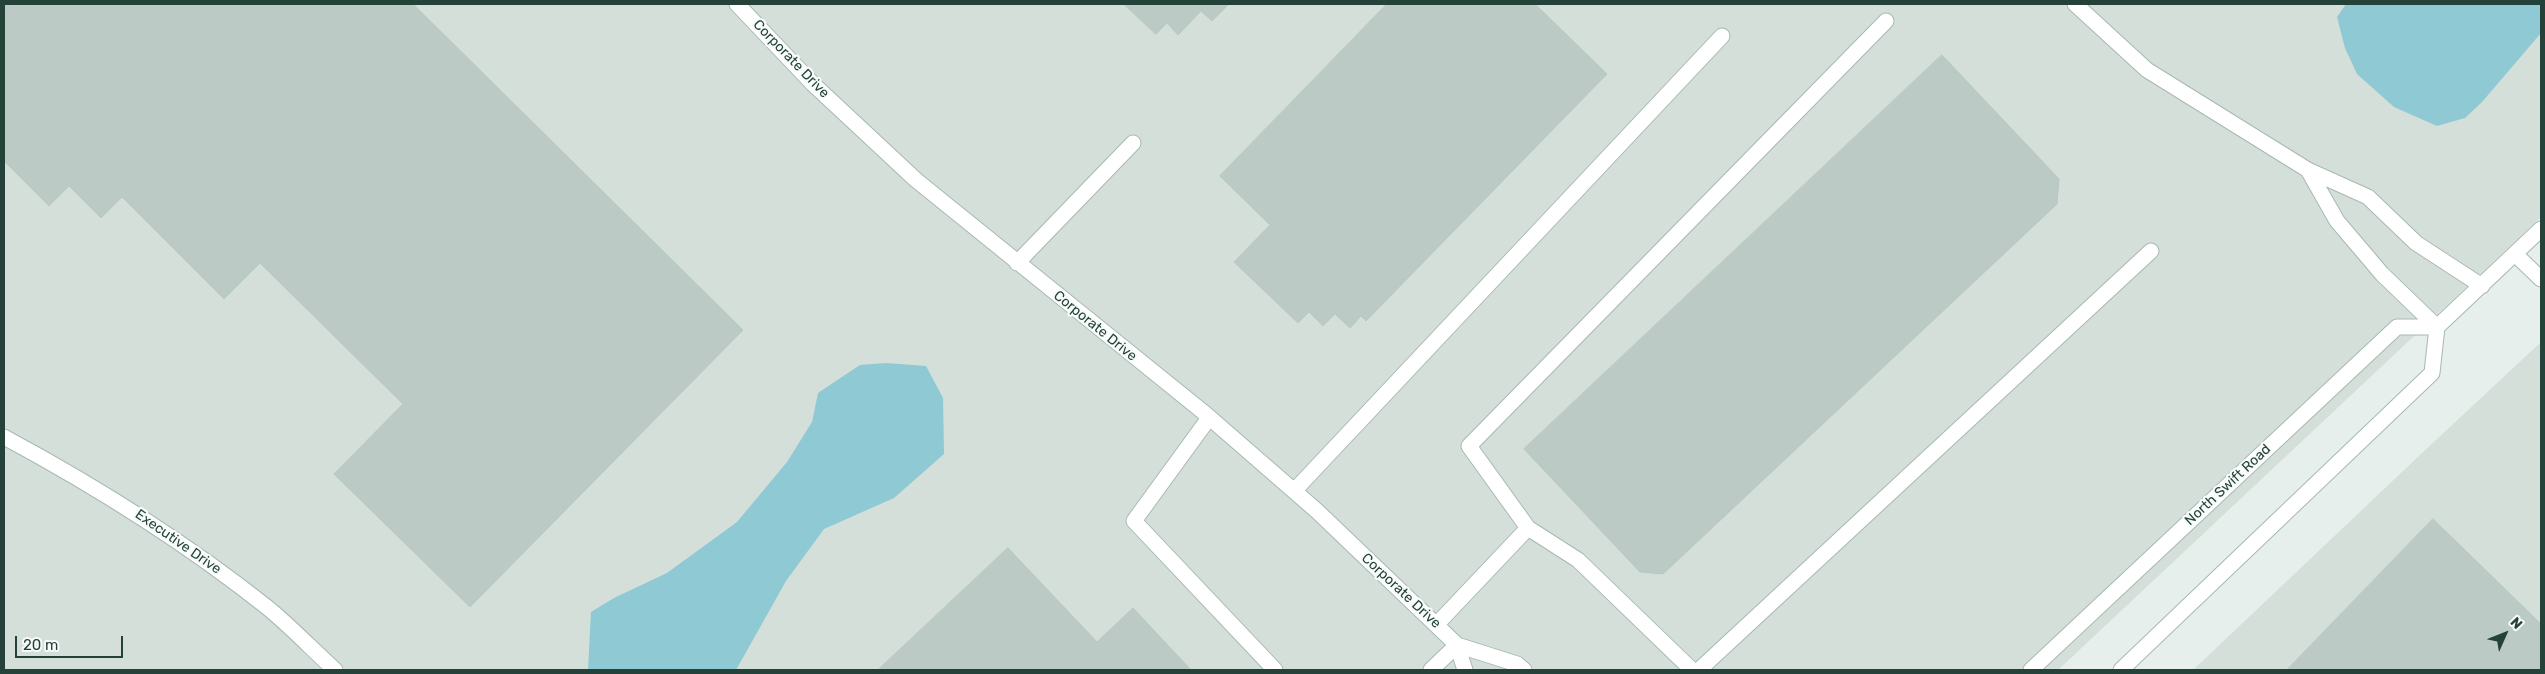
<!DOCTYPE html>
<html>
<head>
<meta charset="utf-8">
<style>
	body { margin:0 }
	#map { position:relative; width:2545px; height:674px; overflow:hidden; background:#e6efeb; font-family:Rubik,sans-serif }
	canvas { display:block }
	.frame { position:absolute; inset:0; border:5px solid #24423a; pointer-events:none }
	.north { position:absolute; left:2480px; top:609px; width:50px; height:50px; -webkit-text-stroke:4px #f7fbf9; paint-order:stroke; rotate:46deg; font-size:14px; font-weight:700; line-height:20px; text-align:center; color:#24423a }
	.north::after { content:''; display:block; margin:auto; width:18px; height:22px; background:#24423a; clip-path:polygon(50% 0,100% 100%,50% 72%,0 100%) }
	.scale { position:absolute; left:15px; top:636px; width:108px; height:22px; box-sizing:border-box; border:2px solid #24423a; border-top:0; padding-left:6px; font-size:15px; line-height:18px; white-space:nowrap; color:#24423a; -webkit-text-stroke:4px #f7fbf9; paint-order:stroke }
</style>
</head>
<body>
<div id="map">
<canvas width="2545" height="674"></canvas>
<div class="frame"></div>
<div class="north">N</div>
<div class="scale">20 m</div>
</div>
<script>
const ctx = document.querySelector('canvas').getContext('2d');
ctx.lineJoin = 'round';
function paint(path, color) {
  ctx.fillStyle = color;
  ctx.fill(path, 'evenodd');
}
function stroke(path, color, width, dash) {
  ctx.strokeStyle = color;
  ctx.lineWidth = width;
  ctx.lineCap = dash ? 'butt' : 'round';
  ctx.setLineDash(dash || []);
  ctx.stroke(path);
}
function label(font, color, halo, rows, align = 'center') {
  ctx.font = font + ' Rubik,sans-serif';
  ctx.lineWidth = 4.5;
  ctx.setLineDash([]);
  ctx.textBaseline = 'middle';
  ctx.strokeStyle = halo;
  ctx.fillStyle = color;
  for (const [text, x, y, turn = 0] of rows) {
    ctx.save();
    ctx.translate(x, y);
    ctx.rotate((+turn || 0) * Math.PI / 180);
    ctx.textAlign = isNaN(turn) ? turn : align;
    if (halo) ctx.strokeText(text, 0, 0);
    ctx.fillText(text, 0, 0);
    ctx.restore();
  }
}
const built = new Path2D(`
	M4 4H2541V217L2058 670H4Z
	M2541 342V670H2193L2421 454Z`);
const water = new Path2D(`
	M2346 4H2541V33L2482 102 2465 118 2437 126 2394 107 2357 74 2345 48 2337 17Z
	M886 363 926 366 943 398 944 454 894 498 824 529 786 581 736 670H588L591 612 614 598 667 573 737 522 787 462 812 422 818 393 860 365Z`);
const building = new Path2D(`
	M4 4H413L743 330 470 607 334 474 403 404 260 263 224 299 122 197 101 218 69 186 49 206 4 161Z
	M1124 4H1229L1212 21 1201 11 1178 35 1167 23 1156 34Z
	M1387 4H1535L1607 74 1366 321 1361 316 1350 328 1335 314 1323 326 1309 312 1298 323 1234 262 1270 225 1220 176Z
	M1942 55 2059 179 2057 204 1663 574 1640 572 1524 449Z
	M2433 519 2541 624V670H2287Z
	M1008 548 1097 642 1133 608 1191 670H878Z`);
const minor = new Path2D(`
	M737 4 813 84 916 180 1202 411 1317 511 1457 645 1465 670
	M2075 4 2147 70 2308 170 2368 197 2416 243 2482 286
	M2308 170 2337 221 2382 274 2437 327
	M2515 254 2541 279
	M1017 263 1133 143
	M1209 418 1134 521 1275 670
	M4 437C97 487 185 542 268 608 291 627 313 650 335 670
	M1294 491 1722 36
	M1528 528 1469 446 1886 21
	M1437 624 1528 528 1578 560 1692 670
	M1457 645 1517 664 1524 670
	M1431 670 1457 645
	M1699 670 2151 251
	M2031 670 2397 327H2437L2541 229
	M2121 670 2432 373 2437 327`);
const streetNames = [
	["Corporate Drive",791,59,46],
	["Corporate Drive",1095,326,39],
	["North Swift Road",2228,485,-43],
	["Executive Drive",178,542,35],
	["Corporate Drive",1401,591,43]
];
paint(built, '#d4dfda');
paint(water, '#8ec9d4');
paint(building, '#bbcac4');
stroke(building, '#b8c9c2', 1);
stroke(minor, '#a8b8b2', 17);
stroke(minor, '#fff', 15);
label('14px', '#24423a', '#f7fbf9', streetNames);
</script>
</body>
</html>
